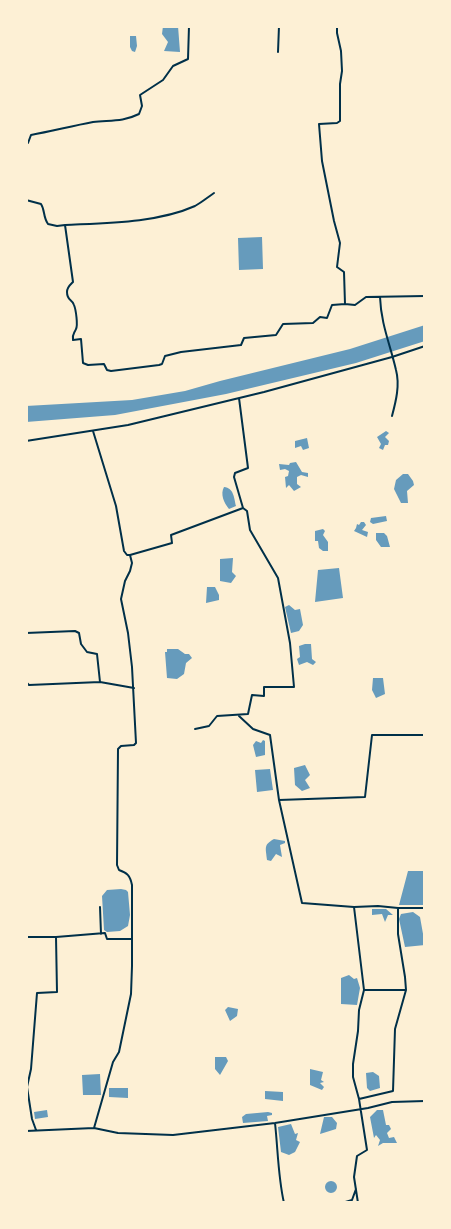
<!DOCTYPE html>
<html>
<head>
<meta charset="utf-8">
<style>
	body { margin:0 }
	#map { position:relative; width:451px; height:1229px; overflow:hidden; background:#fdf0d5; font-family:Inter,sans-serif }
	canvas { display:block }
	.frame { position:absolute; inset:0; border:28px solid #fdf0d5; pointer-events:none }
</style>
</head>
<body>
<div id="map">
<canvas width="451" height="1229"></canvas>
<div class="frame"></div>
</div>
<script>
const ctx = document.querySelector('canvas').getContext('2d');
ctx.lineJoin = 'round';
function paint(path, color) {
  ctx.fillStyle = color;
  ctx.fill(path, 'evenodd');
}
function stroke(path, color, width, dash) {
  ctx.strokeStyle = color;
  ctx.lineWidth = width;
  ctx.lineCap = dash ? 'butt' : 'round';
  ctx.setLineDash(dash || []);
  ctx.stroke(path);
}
const water = new Path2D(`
	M163 26H178L180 52 164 51 168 42 162 34Z
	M130 36H136L137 46 135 52 132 51 130 47Z
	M262 237 263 269 239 270 238 238Z
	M425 325V341L356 363 226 394 115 415 26 422V406L132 400 185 391 220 381 350 349Z
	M386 431 389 433 385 437 389 441 388 445H385L383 450 379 448 381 444 377 437Z
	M307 438 309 448 303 450 301 446 295 448V441Z
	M296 462 302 472 308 473V477L301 475 297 477V484L301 487 294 491 289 485 286 488 285 477 288 476 289 471 285 469 280 470 279 464 289 465 290 463Z
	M403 474H408L413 481 414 485 407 491 408 503H401L394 489 396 480Z
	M224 487C234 488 234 498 236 506L229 509C224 503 220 494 224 487Z
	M386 516 387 521 373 524 370 522 371 518Z
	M361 522H364L366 525 362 530 368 532 367 537 354 531 356 528 357 524 359 525Z
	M323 529 325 531 323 535 328 542V551H323L319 548 318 541H315V531Z
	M376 533H384L387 536 390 547H381L376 540Z
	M233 558 232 572 236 576 231 583 220 581V559Z
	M339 568 343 598 315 602 318 570Z
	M207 587H215L219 595V600L206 603Z
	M289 605 295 610 300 609 303 625 299 631 291 633 285 607Z
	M305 644H311L312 659 316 662 313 665 307 662 299 665 297 659 300 657 299 646Z
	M167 649H178L185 654H189L192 658 186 663 184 674 177 679 167 678 165 652H167Z
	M373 678H383L385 694 376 698 372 690Z
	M263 740 265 741V755L256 757 253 745 256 741 261 743Z
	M305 765 310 775 305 780 310 788 302 791 295 785 294 768Z
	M270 769 273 790 257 792 255 770Z
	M274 839 285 841V843L280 845 282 857 276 854 271 861 267 860C266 848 263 845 274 839Z
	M408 871H423L425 884V905H399Z
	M121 889 126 890 128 892 130 915 128 926 120 931 107 932 104 930 102 896 107 890Z
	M372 909H386L393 915H388L385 922 382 914 372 915Z
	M413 912 420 917 425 945 405 947 399 919 401 914Z
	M349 975 354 979 357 978 360 988 357 1005 341 1004V978Z
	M228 1007 238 1009 237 1016 230 1021 225 1010Z
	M215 1057H226L228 1061 220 1075 215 1069Z
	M310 1069 323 1072 321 1080 324 1082 320 1083 324 1087 322 1090 310 1085Z
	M373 1072 379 1076 380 1088 370 1091 367 1088 366 1073Z
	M100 1074 101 1095H83L82 1075Z
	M109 1088H128V1098L109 1097Z
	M265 1091 283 1092V1101L265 1099Z
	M47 1110 48 1117 35 1119 34 1112Z
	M377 1110H383L386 1125H389L391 1129 387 1133 389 1138 394 1137 397 1143H383L378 1146 380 1140 376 1135 374 1138 370 1117Z
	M268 1112 272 1113V1115L267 1116 268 1121 243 1123 242 1117 246 1114Z
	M324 1117H332L337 1123 336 1129 320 1134Z
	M291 1124 295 1134 298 1133 296 1140 300 1142 295 1152 289 1155 281 1152 278 1127Z
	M325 1187a6 6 0 1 1 12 0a6 6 0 1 1-12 0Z`);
const minor = new Path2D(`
	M337 26V33L341 51 342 71 340 84V121L337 123 319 124 322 161 334 221 340 243 337 267 344 272 345 304
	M278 52 279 26
	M26 143H28L31 135C52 131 72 126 93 122 110 120 123 122 139 114L142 106 140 95 163 80 173 66 188 59 189 26
	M26 200 41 204C45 210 43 217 48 224L57 226 65 225 73 282C70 285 67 287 67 292 67 301 72 299 74 305 76 310 78 325 76 329 74 334 72 334 73 340L81 339 83 363 88 365 104 364 107 370 111 371 159 365 162 364 165 356 181 352 241 345 244 338 276 335 283 324 313 323 320 317 327 318 332 305 345 304 355 305 366 297 425 296
	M65 225C106 223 157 223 195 206 202 202 208 197 214 193
	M380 297C381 324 390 344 396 370 400 385 396 401 392 416
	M93 431 116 506 124 551 127 555H130L172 543 171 535 243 508 234 477 235 473 248 468 239 398
	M26 441 128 425 264 392 392 357 425 346
	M26 633 75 631 79 633 81 644 87 652 97 654 100 682
	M26 682 29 685 100 682 134 688
	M239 716 253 729 270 735 279 800 302 903 354 907 364 990 359 1010 358 1031 353 1064V1077L359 1099 367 1150 357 1156 354 1177 358 1203
	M195 729 209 726 217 716 248 714 252 695 264 696V687H294L290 643 278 578 250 530 247 511 243 508
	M279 800 365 797 372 735H425
	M100 907 101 934
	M354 907 378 906 398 908V934L405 977 406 990H364
	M398 908H425
	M26 937H56L57 992 37 993 31 1069 27 1087 32 1119 36 1130
	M56 937 105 933 107 939H132
	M359 1099 393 1091 395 1029 406 990
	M275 1123C278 1150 278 1177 284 1203
	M94 1128 113 1062 119 1052 131 994 132 966V885C130 875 127 873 119 870L117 865 118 749 121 746 134 745 136 743 132 667 128 633 121 599 125 581 130 571 132 563 130 555
	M26 1131 94 1128 118 1133 173 1135 275 1123 368 1108 392 1102 425 1101
	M342 1203 352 1200 356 1189`);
paint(water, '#669bbc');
stroke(minor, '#003049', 2);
</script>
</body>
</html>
